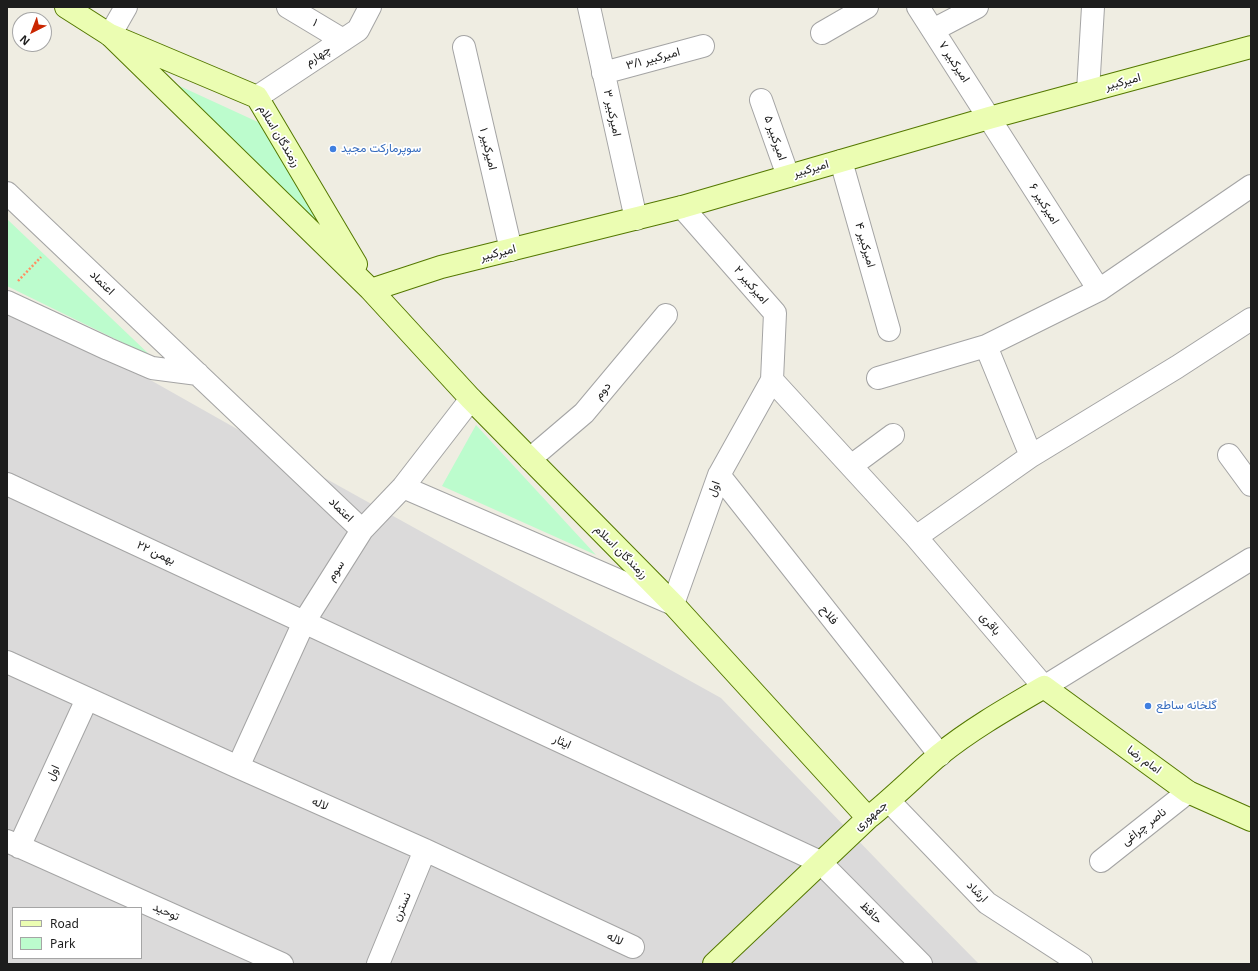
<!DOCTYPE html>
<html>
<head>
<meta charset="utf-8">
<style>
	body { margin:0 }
	#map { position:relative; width:1258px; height:971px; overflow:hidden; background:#efede2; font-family:"Noto Sans",sans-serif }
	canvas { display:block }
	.frame { position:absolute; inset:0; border:8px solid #1d1d1d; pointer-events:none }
	.legend { position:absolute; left:12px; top:907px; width:130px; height:52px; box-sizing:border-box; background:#fff; border:1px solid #a5a5a5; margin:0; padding:5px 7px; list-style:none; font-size:12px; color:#1d1d1d }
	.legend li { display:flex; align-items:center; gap:8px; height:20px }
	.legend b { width:20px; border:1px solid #a5a5a5 }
	.north { position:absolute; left:12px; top:12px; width:40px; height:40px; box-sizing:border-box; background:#fff; border:1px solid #a5a5a5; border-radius:50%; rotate:222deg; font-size:11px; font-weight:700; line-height:16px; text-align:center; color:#1d1d1d }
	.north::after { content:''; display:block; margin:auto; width:14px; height:18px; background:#ca2600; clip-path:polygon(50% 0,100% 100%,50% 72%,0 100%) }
</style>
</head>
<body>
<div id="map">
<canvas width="1258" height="971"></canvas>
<div class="frame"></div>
<ul class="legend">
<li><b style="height:5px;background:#ebfdb2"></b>Road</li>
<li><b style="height:11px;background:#bcfccd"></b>Park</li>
</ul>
<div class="north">N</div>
</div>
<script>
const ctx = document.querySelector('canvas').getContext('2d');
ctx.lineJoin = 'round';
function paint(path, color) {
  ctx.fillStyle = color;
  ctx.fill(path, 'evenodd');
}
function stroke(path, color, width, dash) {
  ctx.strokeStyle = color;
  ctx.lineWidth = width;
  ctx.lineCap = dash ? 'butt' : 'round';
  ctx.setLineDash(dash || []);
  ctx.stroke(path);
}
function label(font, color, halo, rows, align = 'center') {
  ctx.font = font + ' "Noto Sans",Vazirmatn,sans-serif';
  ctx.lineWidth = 3.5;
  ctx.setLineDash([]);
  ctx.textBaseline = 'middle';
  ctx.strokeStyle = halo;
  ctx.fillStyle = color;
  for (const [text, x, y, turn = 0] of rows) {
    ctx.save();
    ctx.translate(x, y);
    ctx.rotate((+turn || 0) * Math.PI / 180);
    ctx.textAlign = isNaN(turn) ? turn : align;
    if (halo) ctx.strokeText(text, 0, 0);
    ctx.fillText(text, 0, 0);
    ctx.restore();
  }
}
const residential = new Path2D(`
	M7 299 276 451 721 698 904 888 979 964H7ZM13 908H141V958H13Z`);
const park = new Path2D(`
	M160 77 260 123 325 234Z
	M7 219 152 357 7 286Z
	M476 425 596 555 442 486Z`);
const path = new Path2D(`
	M18 281 41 257`);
const street = new Path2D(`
	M288 7 343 40
	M589 7 636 219
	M918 7 1099 290
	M933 30 977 7
	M822 33 867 7
	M110 35 126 7
	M464 47 511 250
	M603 73 703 46
	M1088 91 1093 7
	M257 97 358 30 370 7
	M761 100 788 176
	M841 161 889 330
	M7 193 362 530
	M7 302 108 349 152 368 198 374
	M986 346 1031 456
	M878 378 986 346 1099 290 1251 186
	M772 380 916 537 1044 687 1251 559
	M1229 455 1251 485
	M530 459 584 413 666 315
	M851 466 893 435
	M719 475 940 755
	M7 484 820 862 921 964
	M403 487 673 604 719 475 772 380 775 313 682 207
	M916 537 1031 456 1177 367 1251 319
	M7 662 238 767 425 850 633 947
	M238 767 304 622 362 530 403 487 471 399
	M889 801 987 903 1081 964
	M7 841 282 964
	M19 847 87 699
	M1101 861 1188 792
	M378 964 425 850`);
const secondary = new Path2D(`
	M66 7 110 35 257 97 356 264
	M110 35 371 290 471 399 673 604 868 818
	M371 290 441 267 682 207 989 118 1251 47
	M714 964 868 818C893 798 915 776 939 755 971 729 1008 708 1044 687L1188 792 1251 820`);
const markers = [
	[333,149,4,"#3f7fe0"],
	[1148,706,4,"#3f7fe0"]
];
const streetNames = [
	["۱",315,23,30],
	["چهارم",318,56,-34],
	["امیرکبیر ۳/۱",653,59,-15],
	["امیرکبیر ۷",954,62,57],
	["امیرکبیر",1123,82,-15],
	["امیرکبیر ۳",612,113,78],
	["رزمندگان اسلام",279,136,59],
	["امیرکبیر ۵",775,138,71],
	["امیرکبیر ۱",488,149,77],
	["امیرکبیر",811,169,-16],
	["امیرکبیر ۶",1044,204,58],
	["امیرکبیر ۴",865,245,74],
	["امیرکبیر",498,253,-14],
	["اعتماد",102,283,44],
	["امیرکبیر ۲",751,285,49],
	["دوم",603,391,-50],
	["اول",714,489,-70],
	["اعتماد",341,510,44],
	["رزمندگان اسلام",621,552,45],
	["۲۲ بهمن",156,553,25],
	["سوم",336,571,-58],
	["فلاح",829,615,52],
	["باقری",990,624,50],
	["ایثار",562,742,25],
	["امام رضا",1144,760,36],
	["اول",53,773,-65],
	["لاله",320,804,24],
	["جمهوری",871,816,-40],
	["ناصر چراغی",1144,827,-38],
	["ارشاد",977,892,45],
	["نسترن",402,907,-67],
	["توحید",166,912,24],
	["حافظ",871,913,45],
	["لاله",615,939,25]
];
const shopNames = [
	["سوپرمارکت مجید",341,149],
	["گلخانه ساطع",1156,706]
];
paint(residential, '#dbdada');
paint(park, '#bcfccd');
stroke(street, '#a4a4a4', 24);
stroke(secondary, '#547800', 24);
stroke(path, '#ff9063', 2.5, [2, 2]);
stroke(street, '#fff', 22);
stroke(secondary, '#ebfdb2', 22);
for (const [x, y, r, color] of markers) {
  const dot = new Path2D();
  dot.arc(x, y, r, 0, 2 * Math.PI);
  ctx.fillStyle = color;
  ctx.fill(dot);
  stroke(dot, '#fff', 1.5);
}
label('12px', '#1d1d1d', '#fff', streetNames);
label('12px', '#366cbe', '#fff', shopNames, 'left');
</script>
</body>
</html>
